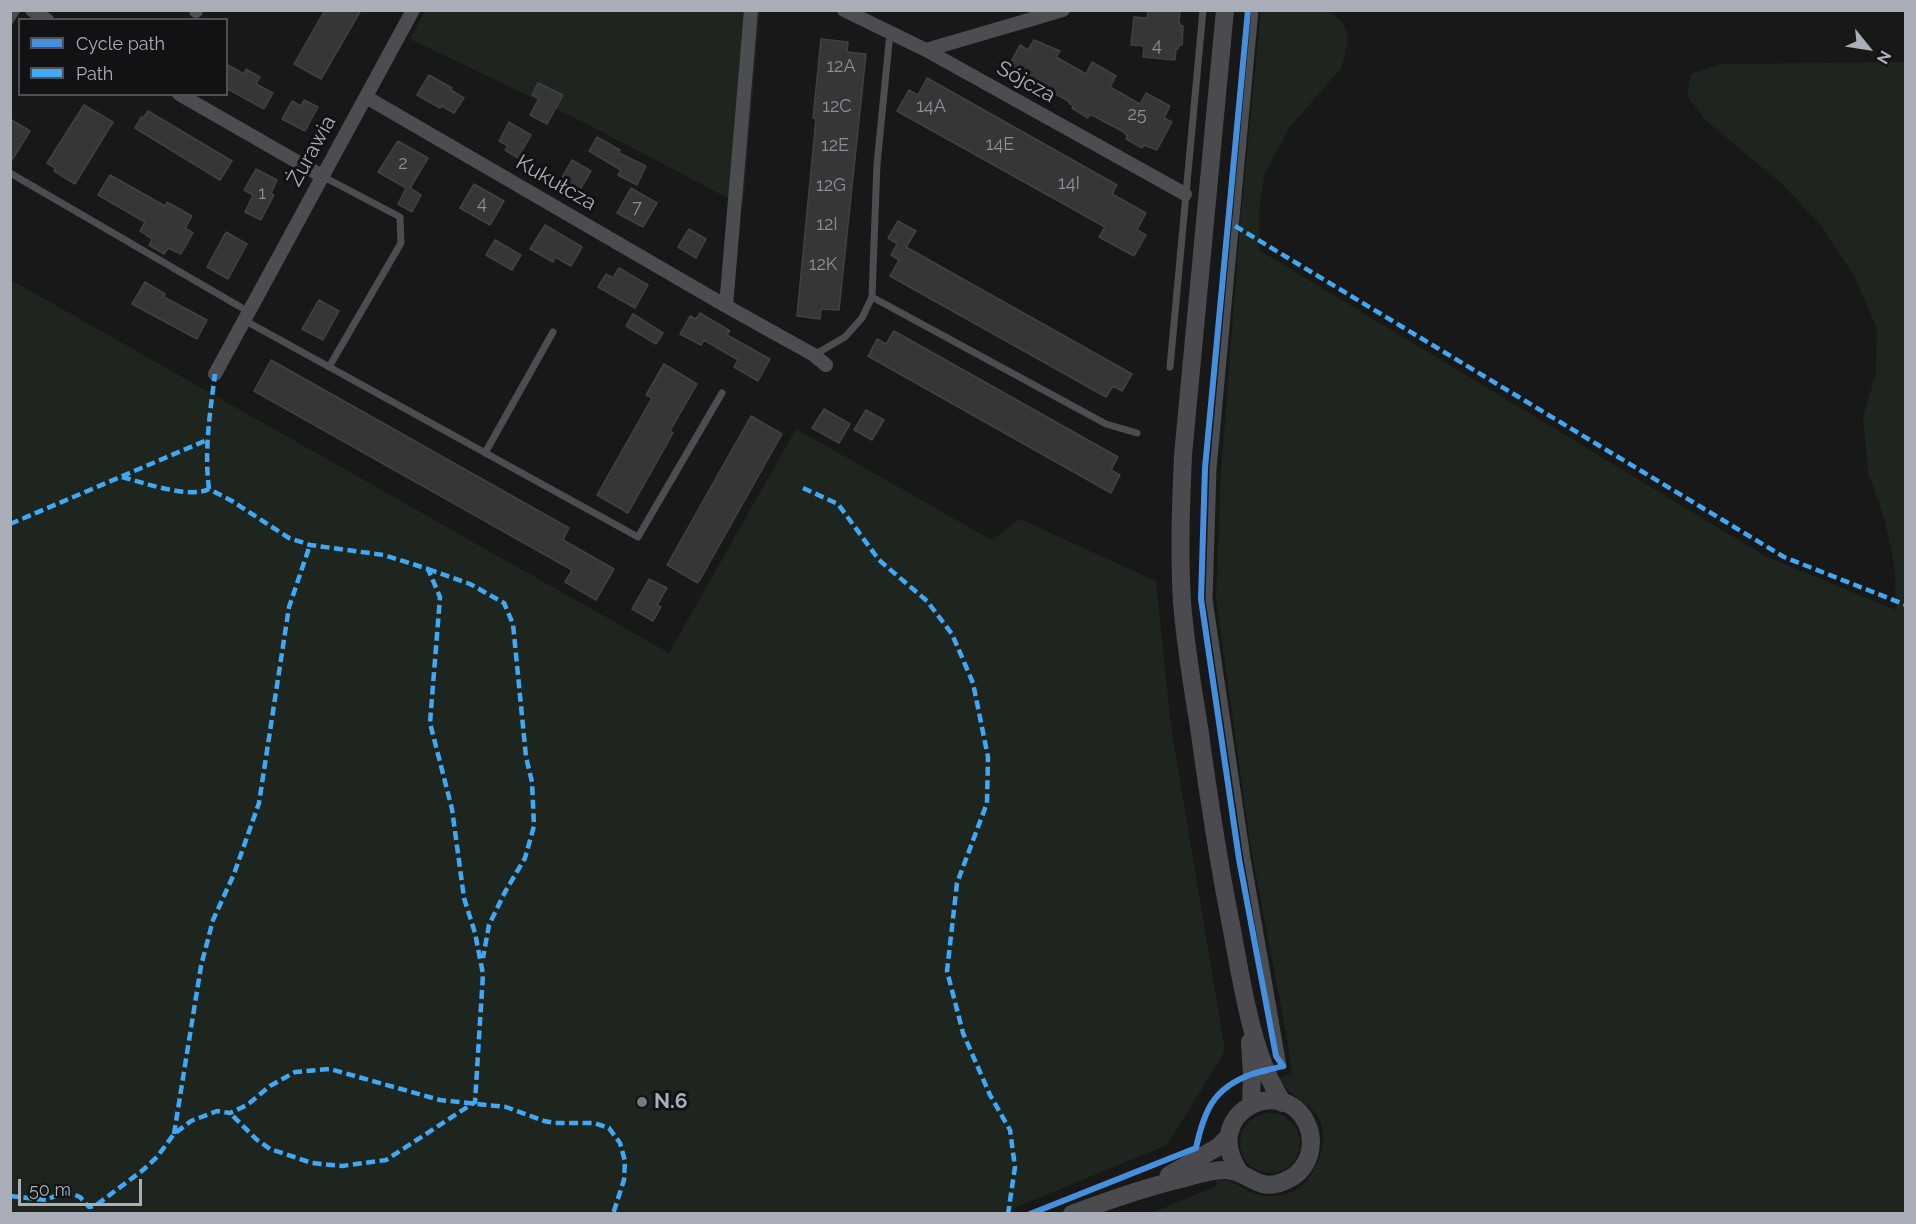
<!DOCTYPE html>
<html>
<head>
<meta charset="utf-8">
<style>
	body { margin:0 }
	#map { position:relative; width:1916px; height:1224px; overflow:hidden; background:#181818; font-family:Raleway,sans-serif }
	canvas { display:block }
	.frame { position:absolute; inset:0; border:12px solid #a9aeb9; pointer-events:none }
	.legend { position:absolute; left:18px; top:18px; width:210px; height:78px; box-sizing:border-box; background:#121214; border:2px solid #4e5056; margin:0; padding:8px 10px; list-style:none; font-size:18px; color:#a9aeb9 }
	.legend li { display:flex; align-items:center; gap:12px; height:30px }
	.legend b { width:30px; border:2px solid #4e5056 }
	.north { position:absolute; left:1838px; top:18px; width:60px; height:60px; -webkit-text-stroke:4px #121214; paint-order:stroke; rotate:120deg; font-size:16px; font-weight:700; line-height:24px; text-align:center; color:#a9aeb9 }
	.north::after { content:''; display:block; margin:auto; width:21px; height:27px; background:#a9aeb9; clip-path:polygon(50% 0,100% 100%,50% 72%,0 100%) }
	.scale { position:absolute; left:18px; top:1179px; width:124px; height:27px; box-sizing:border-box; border:3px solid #a9aeb9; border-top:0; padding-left:8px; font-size:18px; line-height:21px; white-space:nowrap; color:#a9aeb9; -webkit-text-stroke:4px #121214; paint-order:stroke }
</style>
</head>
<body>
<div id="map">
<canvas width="1916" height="1224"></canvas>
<div class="frame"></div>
<ul class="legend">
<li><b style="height:8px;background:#468fdf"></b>Cycle path</li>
<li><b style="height:8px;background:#3fa9f5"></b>Path</li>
</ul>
<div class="north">N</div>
<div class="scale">50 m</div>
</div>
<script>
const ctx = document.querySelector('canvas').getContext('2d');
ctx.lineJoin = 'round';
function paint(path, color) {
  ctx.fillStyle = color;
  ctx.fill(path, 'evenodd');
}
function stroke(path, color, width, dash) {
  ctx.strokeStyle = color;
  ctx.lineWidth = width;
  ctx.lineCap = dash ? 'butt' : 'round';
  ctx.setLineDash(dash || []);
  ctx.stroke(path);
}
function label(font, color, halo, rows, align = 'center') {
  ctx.font = font + ' Raleway,sans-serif';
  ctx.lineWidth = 6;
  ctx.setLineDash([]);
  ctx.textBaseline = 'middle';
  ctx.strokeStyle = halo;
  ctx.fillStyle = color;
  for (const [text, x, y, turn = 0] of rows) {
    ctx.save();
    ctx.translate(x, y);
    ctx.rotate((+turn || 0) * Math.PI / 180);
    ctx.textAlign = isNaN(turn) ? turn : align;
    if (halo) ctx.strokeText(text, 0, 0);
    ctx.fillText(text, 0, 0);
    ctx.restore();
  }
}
const green = new Path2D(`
	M425 11H760L743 206 585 123 410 39Z
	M1261 11H1329L1343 23 1348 39 1342 67 1289 128 1264 176 1259 211V250L1765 556 1896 610 1895 569 1885 521 1868 472 1863 417 1876 374 1877 329 1856 279 1820 224 1781 183 1704 119 1687 95 1691 74 1721 64 1905 62V1213L1149 1214 1217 1186 1216 1180C1235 1177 1248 1196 1267 1196 1285 1197 1300 1191 1310 1176 1324 1157 1330 1126 1311 1108 1299 1097 1286 1093 1278 1078L1292 1074 1288 1044 1250 843 1216 598 1221 473 1241 214Z
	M11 280 669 653 796 429 992 540 1020 519 1156 581 1171 726 1225 1051 1167 1145 1002 1213H11Z
	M1240 1143a30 30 0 1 1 60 0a30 30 0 1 1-60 0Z`);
const building = new Path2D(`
	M325 10H361L321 79 294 64Z
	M1148 10 1180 11 1179 21 1181 26H1183L1182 45H1179L1178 49H1176L1175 60 1143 57 1144 46 1131 45 1134 17 1147 18Z
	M821 39 848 42 847 52 866 54 839 310 821 309 820 319 797 316 816 119 813 118Z
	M1034 40 1060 51 1056 57 1086 74 1092 62 1116 76 1110 87 1140 104 1146 93 1170 106 1164 118 1172 122 1157 150 1144 145 1142 148 1126 139 1127 136 1124 132 1105 122 1094 116 1089 115 1088 118 1072 108 1073 106 1069 103 1070 102 1040 85 1039 87 1035 84 1034 87 1018 78 1019 76 1015 73 1016 71 1008 67 1020 45 1028 50Z
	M226 64 244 74 246 69 260 77 256 84 273 93 264 109 226 88Z
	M429 75 452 88 451 90 464 98 454 113 442 106 440 108 417 95Z
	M927 78 1117 185 1112 194 1146 213 1137 230 1146 235 1134 256 1099 237 1105 227 897 111 909 90 918 95Z
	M538 83 563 95 547 124 530 115 539 98 532 95Z
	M304 100 318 107 305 131 282 119 292 101 301 106Z
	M84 105 113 122 75 184 54 171 55 168 47 163Z
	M148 111 232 161 220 180 135 128 141 117H144Z
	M10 119 30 131 10 163Z
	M509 122 531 135 518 158 505 150 508 146 499 141Z
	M597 137 620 150 619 153 646 166 637 185 618 175 621 170 589 151Z
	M398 141 428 158 410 188 421 195 412 212 398 204 406 188 378 172Z
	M572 160 591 171 579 191 560 181Z
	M256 169 277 180 271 193 274 195 261 220 245 212 253 195 244 190Z
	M110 175 165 206 167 202 192 216 185 228 193 233 181 254 168 248 164 254 149 245 152 239 140 231 145 222 98 195Z
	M474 184 504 201 490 225 460 208Z
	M631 188 657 203 643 227 617 213Z
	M898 221 916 231 906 247 1132 374 1122 391 1113 386 1106 397 890 276 899 260 891 255 897 244 888 238Z
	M545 225 582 247 571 266 555 257 553 262 530 249Z
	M689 229 706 239 696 258 678 247Z
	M226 232 247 244 228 279 207 267Z
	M495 240 521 255 512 270 486 255Z
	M619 268 648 285 635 308 598 287 606 274 613 278Z
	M145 282 165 294 164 297 207 320 197 339 132 304Z
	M319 300 339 311 323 340 302 329Z
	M700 313 730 331 727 335 770 359 758 381 734 367 738 360 704 340 701 345 680 334 690 316 696 319Z
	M633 314 663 333 656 344 626 326Z
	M894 331 1118 457 1111 470 1120 475 1111 493 868 356 877 339 886 344Z
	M271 360 569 528 563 540 614 569 596 600 565 582 572 570 254 391Z
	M664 364 697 384 670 431 673 433 628 513 597 495 652 398 646 395Z
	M824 409 850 424 839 443 812 428Z
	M866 410 884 420 872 440 854 430Z
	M751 416 782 434 698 583 667 565Z
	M649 579 667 588 657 605 661 607 653 621 632 609Z`);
const path = new Path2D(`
	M1197 1140C1204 1112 1211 1099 1235 1082`);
const service = new Path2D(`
	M1255 10 1213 469 1209 599 1247 858 1283 1066
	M10 21 17 10
	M10 173 249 312
	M322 176 400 217 401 243 329 367
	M872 297 1106 424 1137 433
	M244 320 638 537 722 393
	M814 355 845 337 862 318 872 297 877 164 890 33
	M1170 367 1203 10
	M485 453 553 332`);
const minor = new Path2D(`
	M32 10 47 20
	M844 10 926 50 1185 194
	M196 11V10
	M926 50 1063 10
	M179 94 322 176
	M366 97 726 306 814 355 826 365
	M726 306 751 10
	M215 374 413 10`);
const secondary = new Path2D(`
	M1225 10 1183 455C1181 503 1179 552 1182 601 1185 643 1192 685 1199 727 1208 793 1218 859 1231 925 1242 982 1251 1054 1283 1103
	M1250 1042 1252 1074 1251 1105
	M1169 1175 1218 1147 1229 1136
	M1072 1214C1109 1200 1146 1187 1185 1178 1198 1174 1212 1170 1225 1170 1250 1170 1257 1196 1289 1179 1309 1169 1316 1144 1307 1124 1284 1073 1198 1112 1240 1173`);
const quiet = new Path2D(`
	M1235 226 1784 557 1906 605
	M122 477C144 483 190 499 209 489L232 501 289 538 310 545 384 555 428 569 440 597 430 723 452 809 464 898 475 933 483 974 475 1102 386 1160 342 1166 312 1163 270 1149 256 1139 230 1113
	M803 488 838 504 879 560 927 601 952 634 973 683 988 757 987 803 957 883 947 971 963 1033 990 1095 1010 1130 1015 1167 1008 1214
	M209 489C204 451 210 412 215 374
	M10 524 207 440
	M428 569 470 584 504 603 513 624 526 757 532 782 534 826 525 858 505 892 489 925 483 958
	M174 1134 201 966 213 920 234 874 259 803 289 607 310 545
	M10 1196 46 1200 62 1193H71L80 1197 89 1207 95 1206 143 1170 157 1157 174 1134 191 1121 217 1111 230 1113 247 1105 270 1086 295 1072 330 1069 440 1100 506 1107 544 1121 555 1123H594L609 1128 620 1143 625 1161 624 1180 613 1214`);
const cycleway = new Path2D(`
	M1248 10 1205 468 1201 599 1239 859 1276 1056 1283 1066
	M1030 1214 1196 1148C1204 1111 1213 1088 1252 1074 1262 1071 1273 1069 1283 1066`);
const markers = [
	[642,1102,6,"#767a81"]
];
const numberNames = [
	["4",1157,46],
	["12A",841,67],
	["12C",837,107],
	["14A",931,107],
	["25",1137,115],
	["14E",1000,145],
	["12E",835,146],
	["2",403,164],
	["14I",1069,184],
	["12G",831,186],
	["1",262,194],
	["4",482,204],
	["7",637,208],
	["12I",827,225],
	["12K",823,265]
];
const streetNames = [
	["Sójcza",1026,82,29],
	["Żurawia",312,151,-61],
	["Kukułcza",556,183,30]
];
const poiNames = [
	["N.6",654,1102]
];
paint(green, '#1e251f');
paint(building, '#363637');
stroke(building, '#404144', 1.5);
stroke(path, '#4e4f53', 3, [3, 4.5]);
stroke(service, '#4c4d51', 7);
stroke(minor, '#4c4d51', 14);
stroke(secondary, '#4b4b4f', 18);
stroke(quiet, '#3fa9f5', 4.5, [9, 4.5]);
stroke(cycleway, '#468fdf', 6);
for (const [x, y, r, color] of markers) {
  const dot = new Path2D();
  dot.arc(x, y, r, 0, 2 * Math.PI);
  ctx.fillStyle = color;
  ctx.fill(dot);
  stroke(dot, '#121214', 2);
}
label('18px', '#8c9098', null, numberNames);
label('21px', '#a9aeb9', '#121214', streetNames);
label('bold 21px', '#a9aeb9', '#121214', poiNames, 'left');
</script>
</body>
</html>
